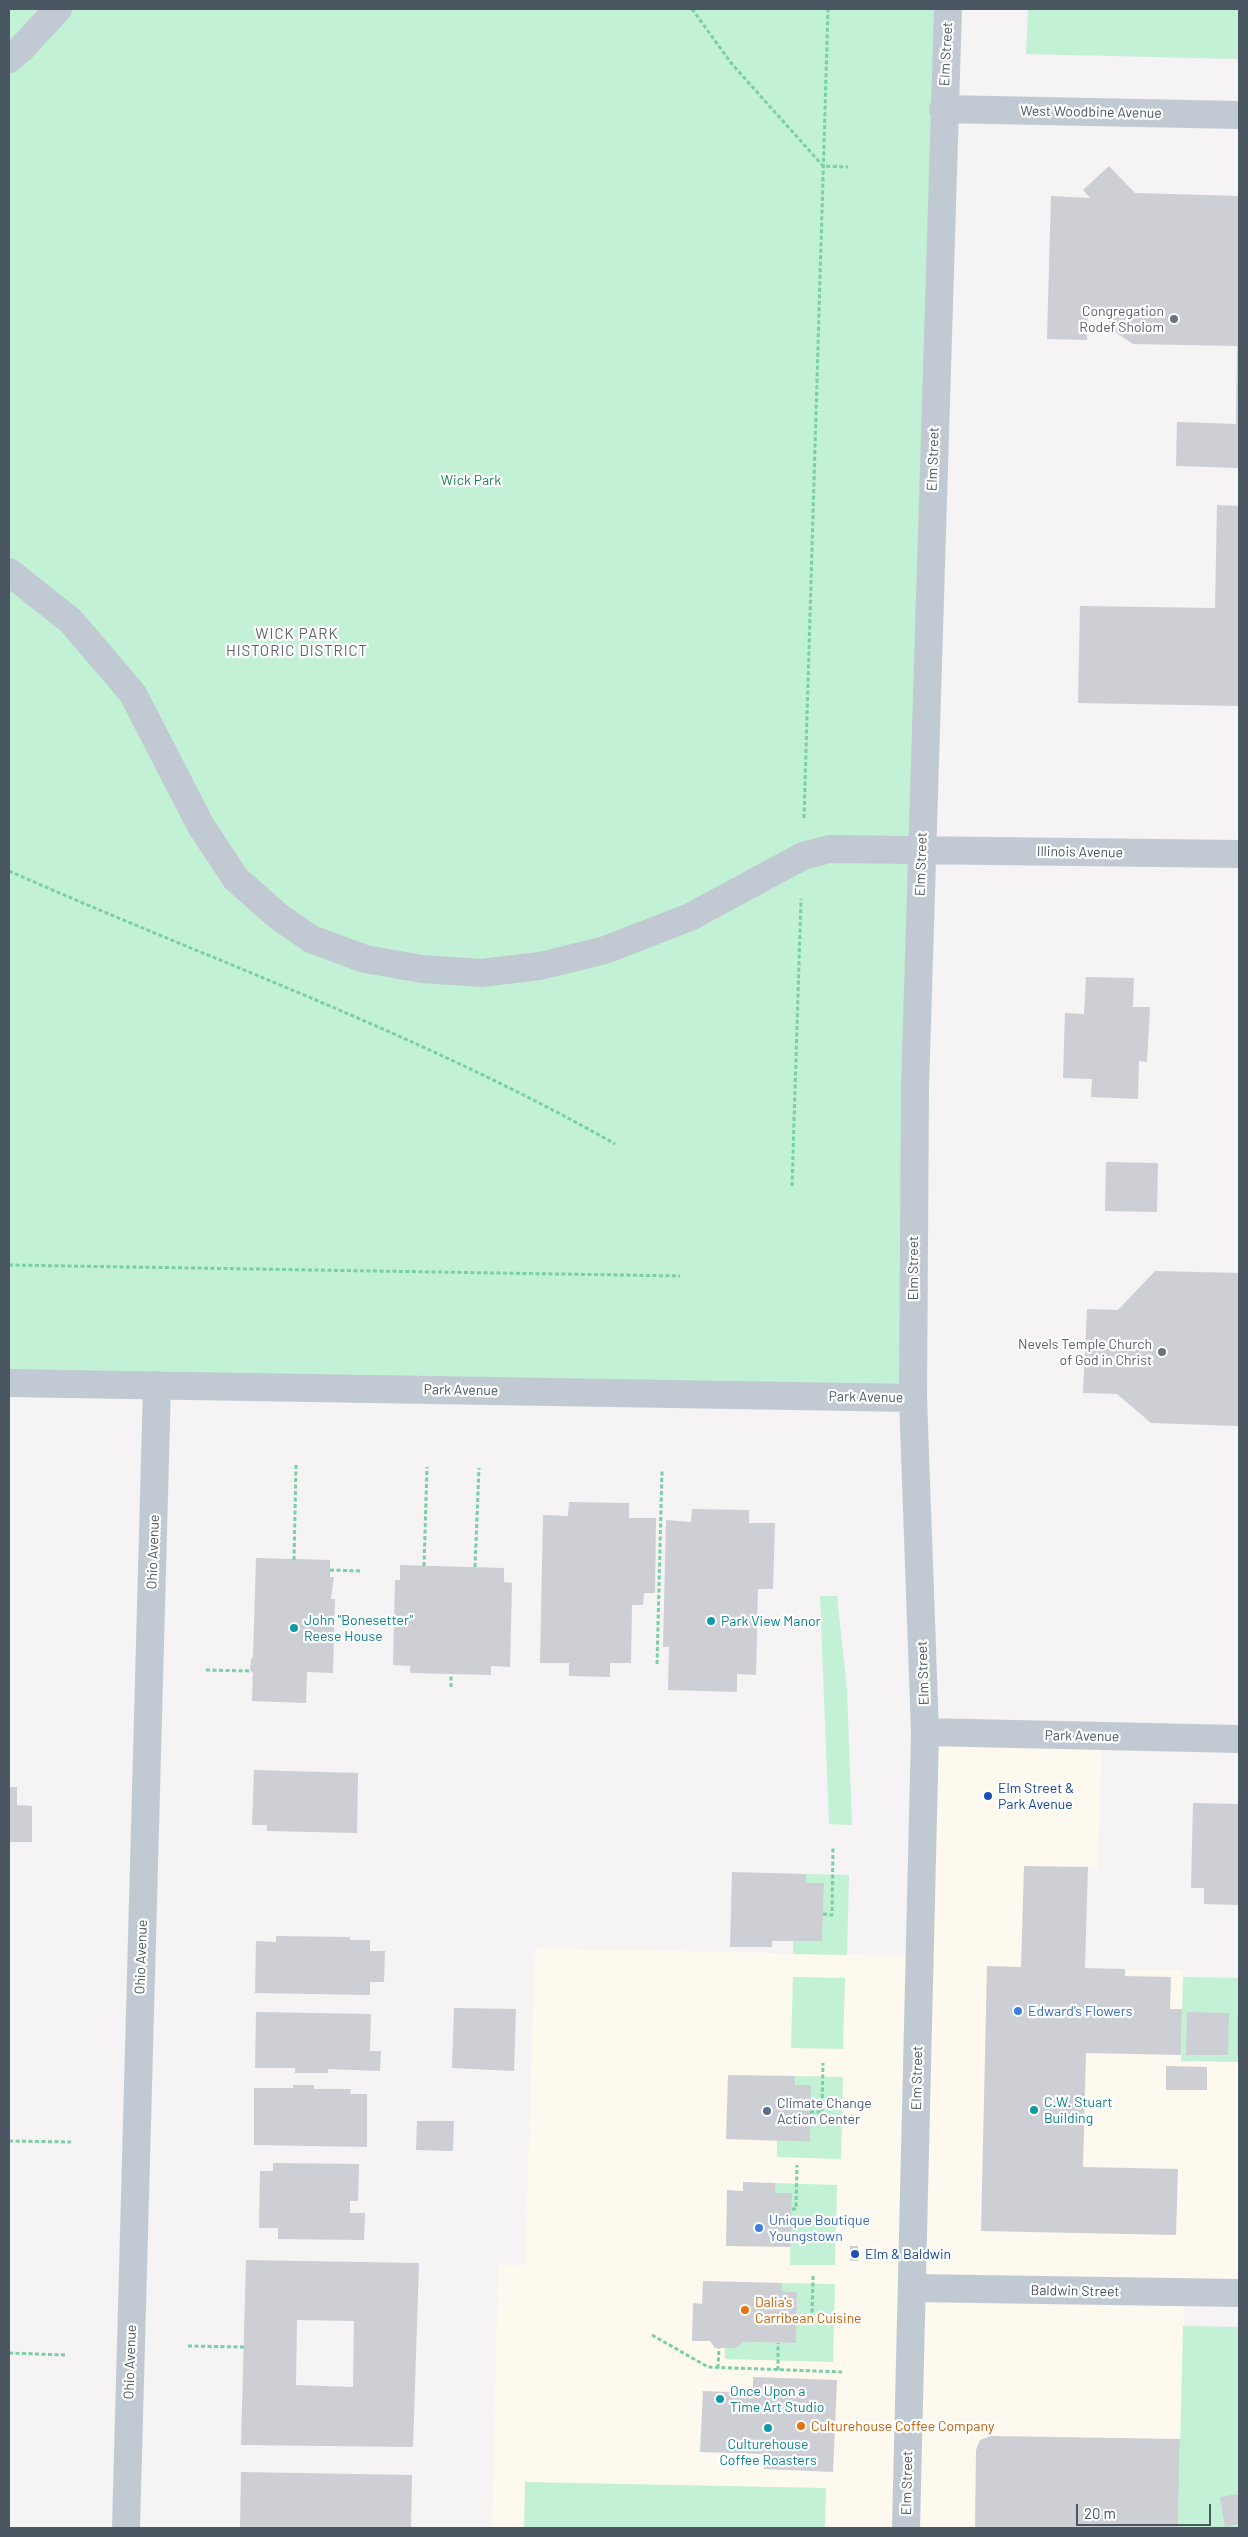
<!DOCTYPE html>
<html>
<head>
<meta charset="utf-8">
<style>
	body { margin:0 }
	#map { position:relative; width:1248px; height:2537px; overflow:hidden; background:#f5f3f3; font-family:Barlow,sans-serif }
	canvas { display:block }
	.frame { position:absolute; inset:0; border:10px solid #4a5661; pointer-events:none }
	.scale { position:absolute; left:1076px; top:2504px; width:135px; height:22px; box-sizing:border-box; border:2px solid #4a5661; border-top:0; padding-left:6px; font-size:15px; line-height:18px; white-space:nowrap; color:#4a5661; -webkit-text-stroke:4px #fff; paint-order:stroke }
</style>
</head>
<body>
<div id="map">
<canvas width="1248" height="2537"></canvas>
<div class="frame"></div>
<div class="scale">20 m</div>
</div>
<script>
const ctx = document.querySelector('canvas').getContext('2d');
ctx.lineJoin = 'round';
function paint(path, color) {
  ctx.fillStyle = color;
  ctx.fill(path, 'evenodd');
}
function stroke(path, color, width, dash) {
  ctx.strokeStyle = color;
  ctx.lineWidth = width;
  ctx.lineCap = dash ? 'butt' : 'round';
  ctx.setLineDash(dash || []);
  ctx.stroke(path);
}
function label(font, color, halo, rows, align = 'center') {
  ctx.font = font + ' Barlow,sans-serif';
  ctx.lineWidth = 4.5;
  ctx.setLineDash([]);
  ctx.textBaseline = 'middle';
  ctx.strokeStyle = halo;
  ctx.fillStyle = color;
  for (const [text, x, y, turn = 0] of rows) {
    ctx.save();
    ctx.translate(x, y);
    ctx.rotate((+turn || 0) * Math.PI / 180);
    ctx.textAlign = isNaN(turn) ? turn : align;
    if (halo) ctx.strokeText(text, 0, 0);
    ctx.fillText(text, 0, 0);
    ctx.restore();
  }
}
const commercial = new Path2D(`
	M925 1732 1102 1736 1098 1868 1088 1867 1085 1968 1183 1971 1181 2061 1239 2062V2293H1185L1178 2528H492L498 2265H525L535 1948 920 1956Z`);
const green = new Path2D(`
	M9 9H948L913 1398 9 1383Z
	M1028 9H1239V59L1026 54Z
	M820 1596H837L847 1690 852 1825 829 1824Z
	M806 1874 849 1875 847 1955 793 1954V1941H822L824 1883H806Z
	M793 1977 845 1978 843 2049 791 2048Z
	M1183 1977 1239 1978V2062L1181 2061Z
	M795 2076 843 2077 841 2159 777 2157V2141L809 2142 811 2085H795Z
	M775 2183 837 2185 835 2265H790L792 2193H775Z
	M782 2283 835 2284 833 2362 725 2359V2348H737L743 2342 796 2343 797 2292 782 2291Z
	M1183 2326 1239 2327V2528H1178Z
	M525 2482 826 2488 825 2528H524Z`);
const building = new Path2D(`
	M1109 166 1135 193 1239 196V468L1176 466 1177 422 1236 424 1237 346 1133 344 1109 328V310L1088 309 1087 340 1047 339 1051 196 1090 198 1083 190Z
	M1217 505 1239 506V706L1078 703 1080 606 1215 608Z
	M1086 977 1134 978 1133 1007H1150L1147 1062 1139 1061 1138 1099 1091 1097 1092 1079 1063 1078 1065 1013 1084 1014Z
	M1106 1162 1158 1163 1157 1212 1105 1211Z
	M1155 1271 1239 1273V1426L1151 1423 1117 1394 1083 1393 1087 1309 1118 1310Z
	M569 1502 629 1503V1518H656L655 1593H644L643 1605H632L631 1663H610V1677L569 1676V1663H540L543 1515 568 1516Z
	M692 1509 749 1510V1523H775L773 1589H758L756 1675 737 1674V1692L668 1690 669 1647H663L666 1520 691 1522Z
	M256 1558 330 1560V1577H334L331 1599H335L333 1673 307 1672 306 1703 252 1701 253 1673 250 1670 251 1660 253 1656Z
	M400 1565 504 1568V1582L512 1583 510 1667 491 1666V1675L410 1673V1666L393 1665 395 1580H400Z
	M254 1770 358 1773 357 1833 267 1831V1825H252Z
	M9 1787H17V1805L32 1806V1842H9Z
	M1193 1803 1239 1804V1905L1204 1904V1888H1191Z
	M1024 1866 1088 1867 1085 1968 1125 1969V1976L1171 1977 1170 2009H1182L1181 2055 1086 2053 1083 2167 1178 2169 1176 2235 981 2231 987 1966 1021 1967Z
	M732 1872 806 1874V1883H824L822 1941H772V1947H730Z
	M276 1936 350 1937V1940H370V1951H385L384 1982H370V1995L255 1993 256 1941 276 1942Z
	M454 2008 516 2009 514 2071 452 2068Z
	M256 2012 371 2014 370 2051H381L380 2071 328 2069V2073H295V2068H255Z
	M1187 2012 1229 2013 1228 2055H1186Z
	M1237 2014H1239V2056H1237Z
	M1166 2066 1207 2067V2090H1166Z
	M728 2075 795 2076V2085H811L810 2142 726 2139Z
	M293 2085H314V2089H351L350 2094H367V2147L254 2145V2088H293Z
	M417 2121H454L453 2151 416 2150Z
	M273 2163 359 2164 358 2201H350V2213H365L364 2240 278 2239V2228H259L260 2171H273Z
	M743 2182 775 2183V2193H792L791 2247 726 2246 727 2190 743 2191Z
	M850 2246H858V2261H850Z
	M246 2260 419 2263 413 2447 241 2445ZM297 2320 354 2321 353 2387 296 2385Z
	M703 2281 782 2283V2291L797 2292 796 2343 743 2342 737 2348H715L710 2341H692L693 2303 702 2304Z
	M753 2377 837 2380 833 2472 764 2469 765 2454 700 2452 703 2391 753 2393Z
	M991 2436 1180 2439 1178 2528H975L976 2450 980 2440Z
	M241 2472 412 2475 411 2528H240Z
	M1239 2494V2524L1225 2527 1220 2497Z`);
const path = new Path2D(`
	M692 9 732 64 823 166 848 167
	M804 818 828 9
	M9 871C212 961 422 1034 615 1144
	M792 1186 801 899
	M9 1265 680 1276
	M294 1560 296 1465
	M424 1566 427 1467
	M475 1567 479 1468
	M330 1570 361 1571
	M657 1664 662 1471
	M206 1670 251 1671
	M451 1687V1674
	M823 1914 832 1915 833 1848
	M810 2112H822L823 2063
	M9 2141 71 2142
	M792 2209H796L797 2165
	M797 2316 812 2317 813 2276
	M652 2335 708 2367 842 2372
	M188 2346 244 2347
	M9 2353 65 2355
	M718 2368 719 2348
	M778 2370V2343`);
const minor = new Path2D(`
	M9 59 21 49 58 9
	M943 109 1239 115
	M9 572 71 621 133 694 201 826 236 879 278 916 311 939 365 959 422 969 481 973 540 966 605 950 690 917 803 856 829 849 1239 854
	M9 1383 913 1398
	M925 1732 1239 1739
	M912 2288 1239 2293
	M126 2528 157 1385
	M906 2528 925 1732 913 1398 915 1088 948 9`);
const markers = [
	[1174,319,5,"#6b7280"],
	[1162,1352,5,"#6b7280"],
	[711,1621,5,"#0f9aa8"],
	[294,1628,5,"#0f9aa8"],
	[988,1796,5,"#1a4fb4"],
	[1018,2011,5,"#3f7fe0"],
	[1034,2110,5,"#0f9aa8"],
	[767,2111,5,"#5c6f8a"],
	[759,2228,5,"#3f7fe0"],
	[855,2254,5,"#1a4fb4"],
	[745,2310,5,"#e8710a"],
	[720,2399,5,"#0f9aa8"],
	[801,2426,5,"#e8710a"],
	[768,2428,5,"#0f9aa8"]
];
const streetNames = [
	["Elm Street",946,54,-87],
	["West Woodbine Avenue",1091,112,1],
	["Elm Street",933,459,-88],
	["Illinois Avenue",1080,852,1],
	["Elm Street",921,864,-88],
	["Elm Street",913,1268,-90],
	["Park Avenue",461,1390,1],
	["Park Avenue",866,1397,1],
	["Ohio Avenue",153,1552,-88],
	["Elm Street",923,1673,-92],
	["Park Avenue",1082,1736,1],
	["Ohio Avenue",141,1957,-88],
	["Elm Street",917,2078,-89],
	["Baldwin Street",1075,2291,1],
	["Ohio Avenue",130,2362,-88],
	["Elm Street",907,2483,-89]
];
const worshipNames = [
	["Congregation",1164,311],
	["Rodef Sholom",1164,327],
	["Nevels Temple Church",1152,1344],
	["of God in Christ",1152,1360]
];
const parkNames = [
	["Wick Park",471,480]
];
const cultureNames = [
	["John \"Bonesetter\"",304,1620],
	["Reese House",304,1636],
	["Park View Manor",721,1621],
	["C.W. Stuart",1044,2102],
	["Building",1044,2118],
	["Once Upon a",730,2391],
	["Time Art Studio",730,2407],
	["Culturehouse",768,2444,"center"],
	["Coffee Roasters",768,2460,"center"]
];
const transitNames = [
	["Elm Street &",998,1788],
	["Park Avenue",998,1804],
	["Elm & Baldwin",865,2254]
];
const shopNames = [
	["Edward's Flowers",1028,2011],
	["Unique Boutique",769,2220],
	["Youngstown",769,2236]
];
const serviceNames = [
	["Climate Change",777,2103],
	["Action Center",777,2119]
];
const foodNames = [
	["Dalia's",755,2302],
	["Carribean Cuisine",755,2318],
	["Culturehouse Coffee Company",811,2426]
];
const neighbourhoodNames = [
	["WICK PARK",297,634],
	["HISTORIC DISTRICT",297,651]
];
paint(commercial, '#fdf9ef');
paint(green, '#c3f1d5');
paint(building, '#cdcfd5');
stroke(path, '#7ad0a6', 3, [4, 2.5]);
stroke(minor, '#c1cad2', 28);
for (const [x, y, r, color] of markers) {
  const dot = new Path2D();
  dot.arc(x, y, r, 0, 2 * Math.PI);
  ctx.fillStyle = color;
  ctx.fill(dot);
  stroke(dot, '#fff', 2);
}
label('14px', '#4a5661', '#fff', streetNames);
label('14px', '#5b616d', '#fff', worshipNames, 'right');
label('14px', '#17864f', '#fff', parkNames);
label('14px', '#0d838f', '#fff', cultureNames, 'left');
label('14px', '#164399', '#fff', transitNames, 'left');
label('14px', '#366cbe', '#fff', shopNames, 'left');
label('14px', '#4e5e75', '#fff', serviceNames, 'left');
label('14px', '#c56008', '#fff', foodNames, 'left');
ctx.letterSpacing = '1px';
label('15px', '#5f6368', '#fff', neighbourhoodNames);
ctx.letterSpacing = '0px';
</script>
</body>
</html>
